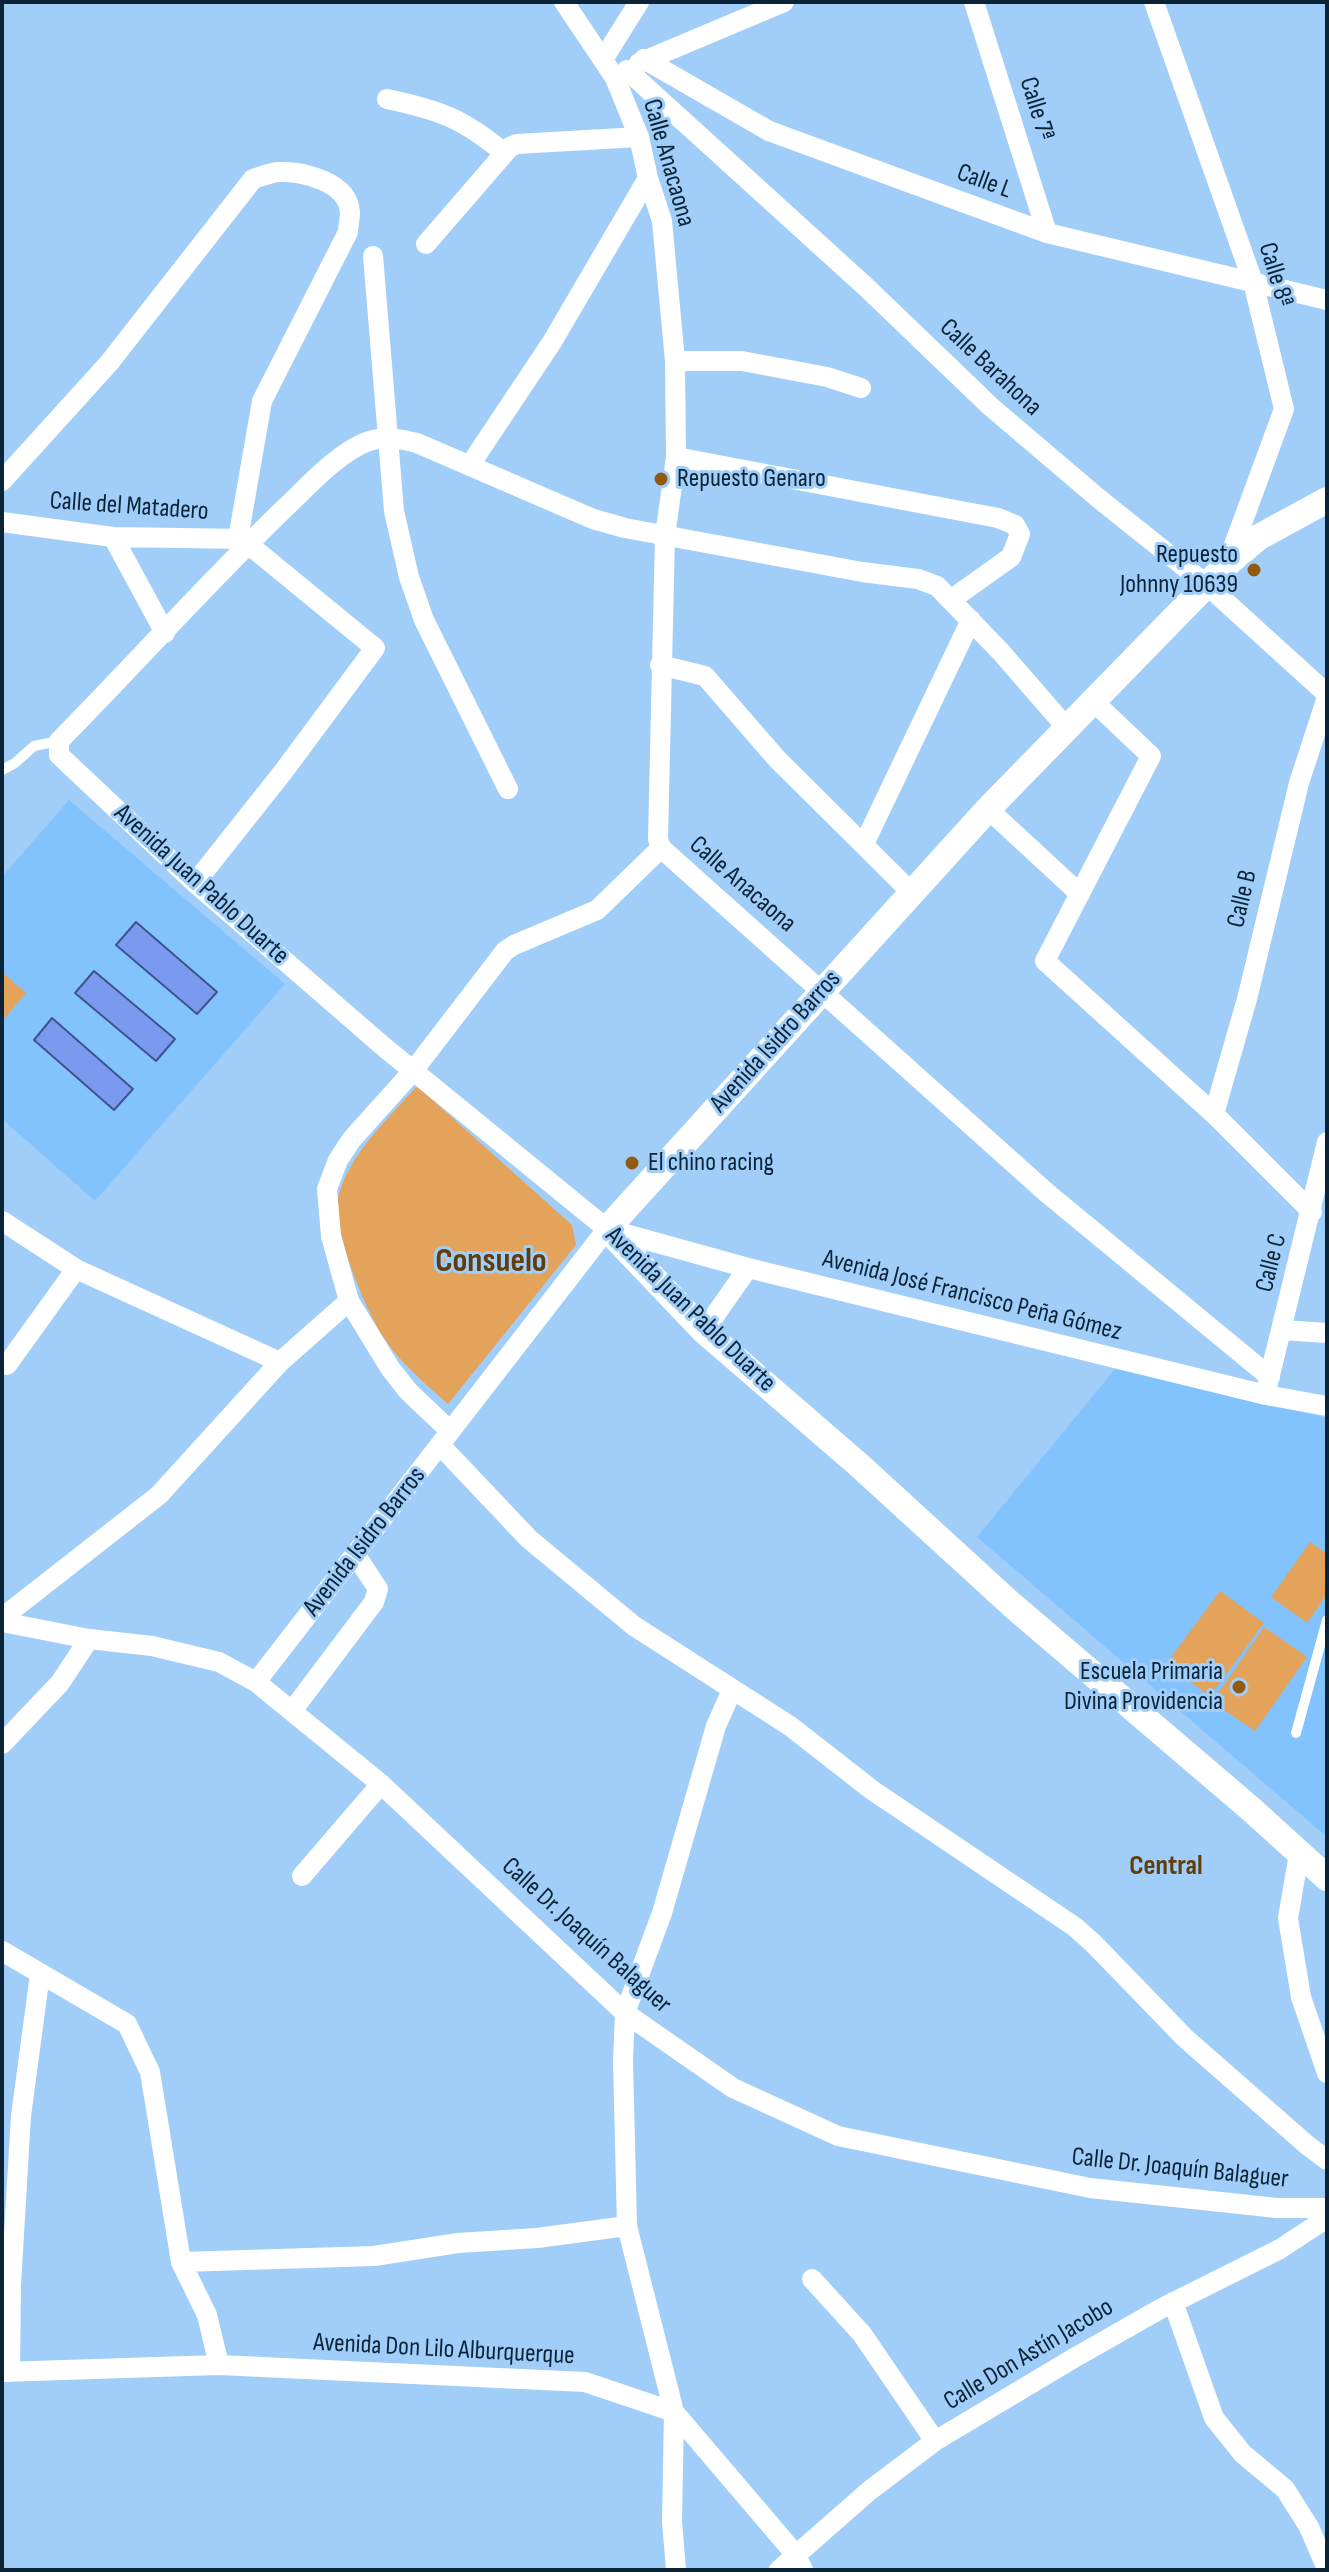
<!DOCTYPE html>
<html>
<head>
<meta charset="utf-8">
<style>
	body { margin:0 }
	#map { position:relative; width:1329px; height:2572px; overflow:hidden; background:#a0cef9; font-family:"Sofia Sans Condensed",sans-serif }
	canvas { display:block }
	.frame { position:absolute; inset:0; border:4px solid #0b2337; pointer-events:none }
</style>
</head>
<body>
<div id="map">
<canvas width="1329" height="2572"></canvas>
<div class="frame"></div>
</div>
<script>
const ctx = document.querySelector('canvas').getContext('2d');
ctx.lineJoin = 'round';
function paint(path, color) {
  ctx.fillStyle = color;
  ctx.fill(path, 'evenodd');
}
function stroke(path, color, width, dash) {
  ctx.strokeStyle = color;
  ctx.lineWidth = width;
  ctx.lineCap = dash ? 'butt' : 'round';
  ctx.setLineDash(dash || []);
  ctx.stroke(path);
}
function label(font, color, halo, rows, align = 'center') {
  ctx.font = font + ' "Sofia Sans Condensed",sans-serif';
  ctx.lineWidth = 6;
  ctx.setLineDash([]);
  ctx.textBaseline = 'middle';
  ctx.strokeStyle = halo;
  ctx.fillStyle = color;
  for (const [text, x, y, turn = 0] of rows) {
    ctx.save();
    ctx.translate(x, y);
    ctx.rotate((+turn || 0) * Math.PI / 180);
    ctx.textAlign = isNaN(turn) ? turn : align;
    if (halo) ctx.strokeText(text, 0, 0);
    ctx.fillText(text, 0, 0);
    ctx.restore();
  }
}
const built = new Path2D(`
	M69 800 285 984 95 1201 2 1119V877Z
	M1115 1369 1327 1418V1837L977 1537Z`);
const green = new Path2D(`
	M2 972 26 993 2 1021Z
	M417 1086 572 1225 576 1245 448 1404C426 1384 400 1363 384 1338 366 1311 330 1226 339 1194 351 1152 389 1118 417 1086Z
	M1310 1542 1327 1554V1594L1307 1623 1271 1597Z
	M1220 1591 1264 1623 1210 1696 1166 1664Z
	M1264 1627 1307 1657 1255 1731 1212 1702Z`);
const building = new Path2D(`
	M136 922 217 992 197 1014 116 945Z
	M94 971 175 1039 156 1061 75 993Z
	M52 1018 133 1089 114 1110 34 1040Z`);
const service = new Path2D(`
	M2 770 15 763 34 746 59 741
	M1296 1733 1327 1620`);
const minor = new Path2D(`
	M564 2 615 78 639 137 648 178 662 221 675 361 676 457 665 536 658 839 661 848 1047 1193 1270 1377
	M974 2 1047 233
	M1154 2 1253 282 1284 409 1227 564
	M604 58 639 2
	M644 59 769 131 1047 233 1327 300
	M639 63 784 2
	M627 70 866 287 990 406 1098 498 1207 585 1327 694
	M387 99C439 110 462 118 503 152
	M426 244 510 147 517 144 639 137
	M373 256 394 511 409 577 424 620 508 789
	M675 361H742L827 377 861 388
	M676 457 998 518 1015 525 1020 534 1011 557 952 599
	M470 465 552 342 648 178
	M2 481 109 363 253 179C262 176 270 173 278 172 303 171 349 182 350 213 350 219 348 226 348 232L262 401 238 539
	M2 522 113 537 248 539
	M113 537 165 633
	M660 665 705 676 777 759 912 893
	M1093 701 1151 756 1045 961 1214 1114 1312 1212
	M1066 727 1000 651 937 586 918 579 862 572 625 528 593 519 417 443C401 439 385 436 369 441 340 451 309 485 288 505 209 581 136 663 59 741V755L195 883 384 1047 607 1229 748 1268 1266 1395 1327 1406
	M988 809 1080 894
	M864 844 971 620
	M195 883 283 772 375 648 248 544
	M1214 1114 1247 999 1299 783 1327 697
	M2 1221 76 1269 280 1362
	M1282 1330 1327 1333
	M704 1331 748 1268
	M7 1365 76 1269
	M1267 1387 1327 1142
	M449 1430 408 1391 390 1368 349 1301 331 1236 327 1189 338 1160 352 1139 413 1071 505 951 514 945 597 910 661 848
	M440 1445 529 1539 634 1626 790 1726 872 1790 1075 1927 1094 1944 1185 2038 1307 2145 1327 2160
	M2 1618 159 1495 280 1362 349 1301
	M2 1622 89 1639 152 1646 219 1662 256 1682 381 1784 625 2013 733 2088 838 2136 1090 2188 1277 2208H1327
	M256 1682 607 1229
	M292 1711 374 1602 378 1589 355 1554
	M2 1744 60 1683 89 1639
	M1299 1854 1288 1918 1301 1997 1327 2073
	M302 1876 381 1784
	M2 1951 127 2024 150 2072 181 2262 207 2315 219 2365
	M181 2262 374 2256 458 2243 537 2238 627 2226
	M812 2279 862 2334 935 2441
	M1173 2302 1214 2418 1243 2454 1285 2489 1309 2527 1327 2569
	M2 2372 219 2365 585 2382 674 2412 796 2555 803 2570
	M10 2372 11 2285 21 2116 40 1974
	M676 2570 672 2522 674 2412 627 2226 623 2060 625 2013 662 1913 716 1726 732 1690
	M779 2570 869 2491 935 2441 1074 2358 1162 2308 1280 2249 1327 2218`);
const tertiary = new Path2D(`
	M1327 500 1259 537 1227 564 988 809 607 1229 704 1331 860 1466 1012 1605 1252 1810 1327 1878`);
const markers = [
	[661,479,8,"#915a10"],
	[1254,570,8,"#915a10"],
	[632,1163,8,"#915a10"],
	[1239,1687,8,"#915a10"]
];
const streetNames = [
	["Calle 7ª",1036,109,73],
	["Calle Anacaona",668,163,74],
	["Calle L",984,182,20],
	["Calle 8ª",1275,275,73],
	["Calle Barahona",990,368,43],
	["Calle del Matadero",129,507,4],
	["Avenida Juan Pablo Duarte",201,885,42],
	["Calle Anacaona",742,885,41],
	["Calle B",1243,899,-77],
	["Avenida Isidro Barros",776,1042,-48],
	["Calle C",1272,1263,-76],
	["Avenida José Francisco Peña Gómez",972,1296,14],
	["Avenida Juan Pablo Duarte",690,1310,44],
	["Avenida Isidro Barros",365,1542,-52],
	["Calle Dr. Joaquín Balaguer",586,1936,42],
	["Calle Dr. Joaquín Balaguer",1180,2169,6],
	["Avenida Don Lilo Alburquerque",444,2350,3],
	["Calle Don Astín Jacobo",1029,2355,-31]
];
const poiNames = [
	["Repuesto Genaro",677,479],
	["Repuesto",1238,555,"right"],
	["Johnny 10639",1238,585,"right"],
	["El chino racing",648,1163],
	["Escuela Primaria",1223,1672,"right"],
	["Divina Providencia",1223,1702,"right"]
];
const neighbourhoodNames = [
	["Central",1166,1867]
];
const districtNames = [
	["Consuelo",491,1262]
];
paint(built, '#82c3fe');
paint(green, '#e4a35b');
paint(building, '#7a9af0');
stroke(building, '#3f548e', 2);
stroke(service, '#fff', 10);
stroke(minor, '#fff', 20);
stroke(tertiary, '#fff', 26);
for (const [x, y, r, color] of markers) {
  const dot = new Path2D();
  dot.arc(x, y, r, 0, 2 * Math.PI);
  ctx.fillStyle = color;
  ctx.fill(dot);
  stroke(dot, '#a0cef9', 3);
}
label('26px', '#0b2337', '#a0cef9', streetNames);
label('26px', '#0b2337', '#a0cef9', poiNames, 'left');
label('bold 28px', '#623d0b', '#a0cef9', neighbourhoodNames);
label('bold 34px', '#623d0b', '#a0cef9', districtNames);
</script>
</body>
</html>
